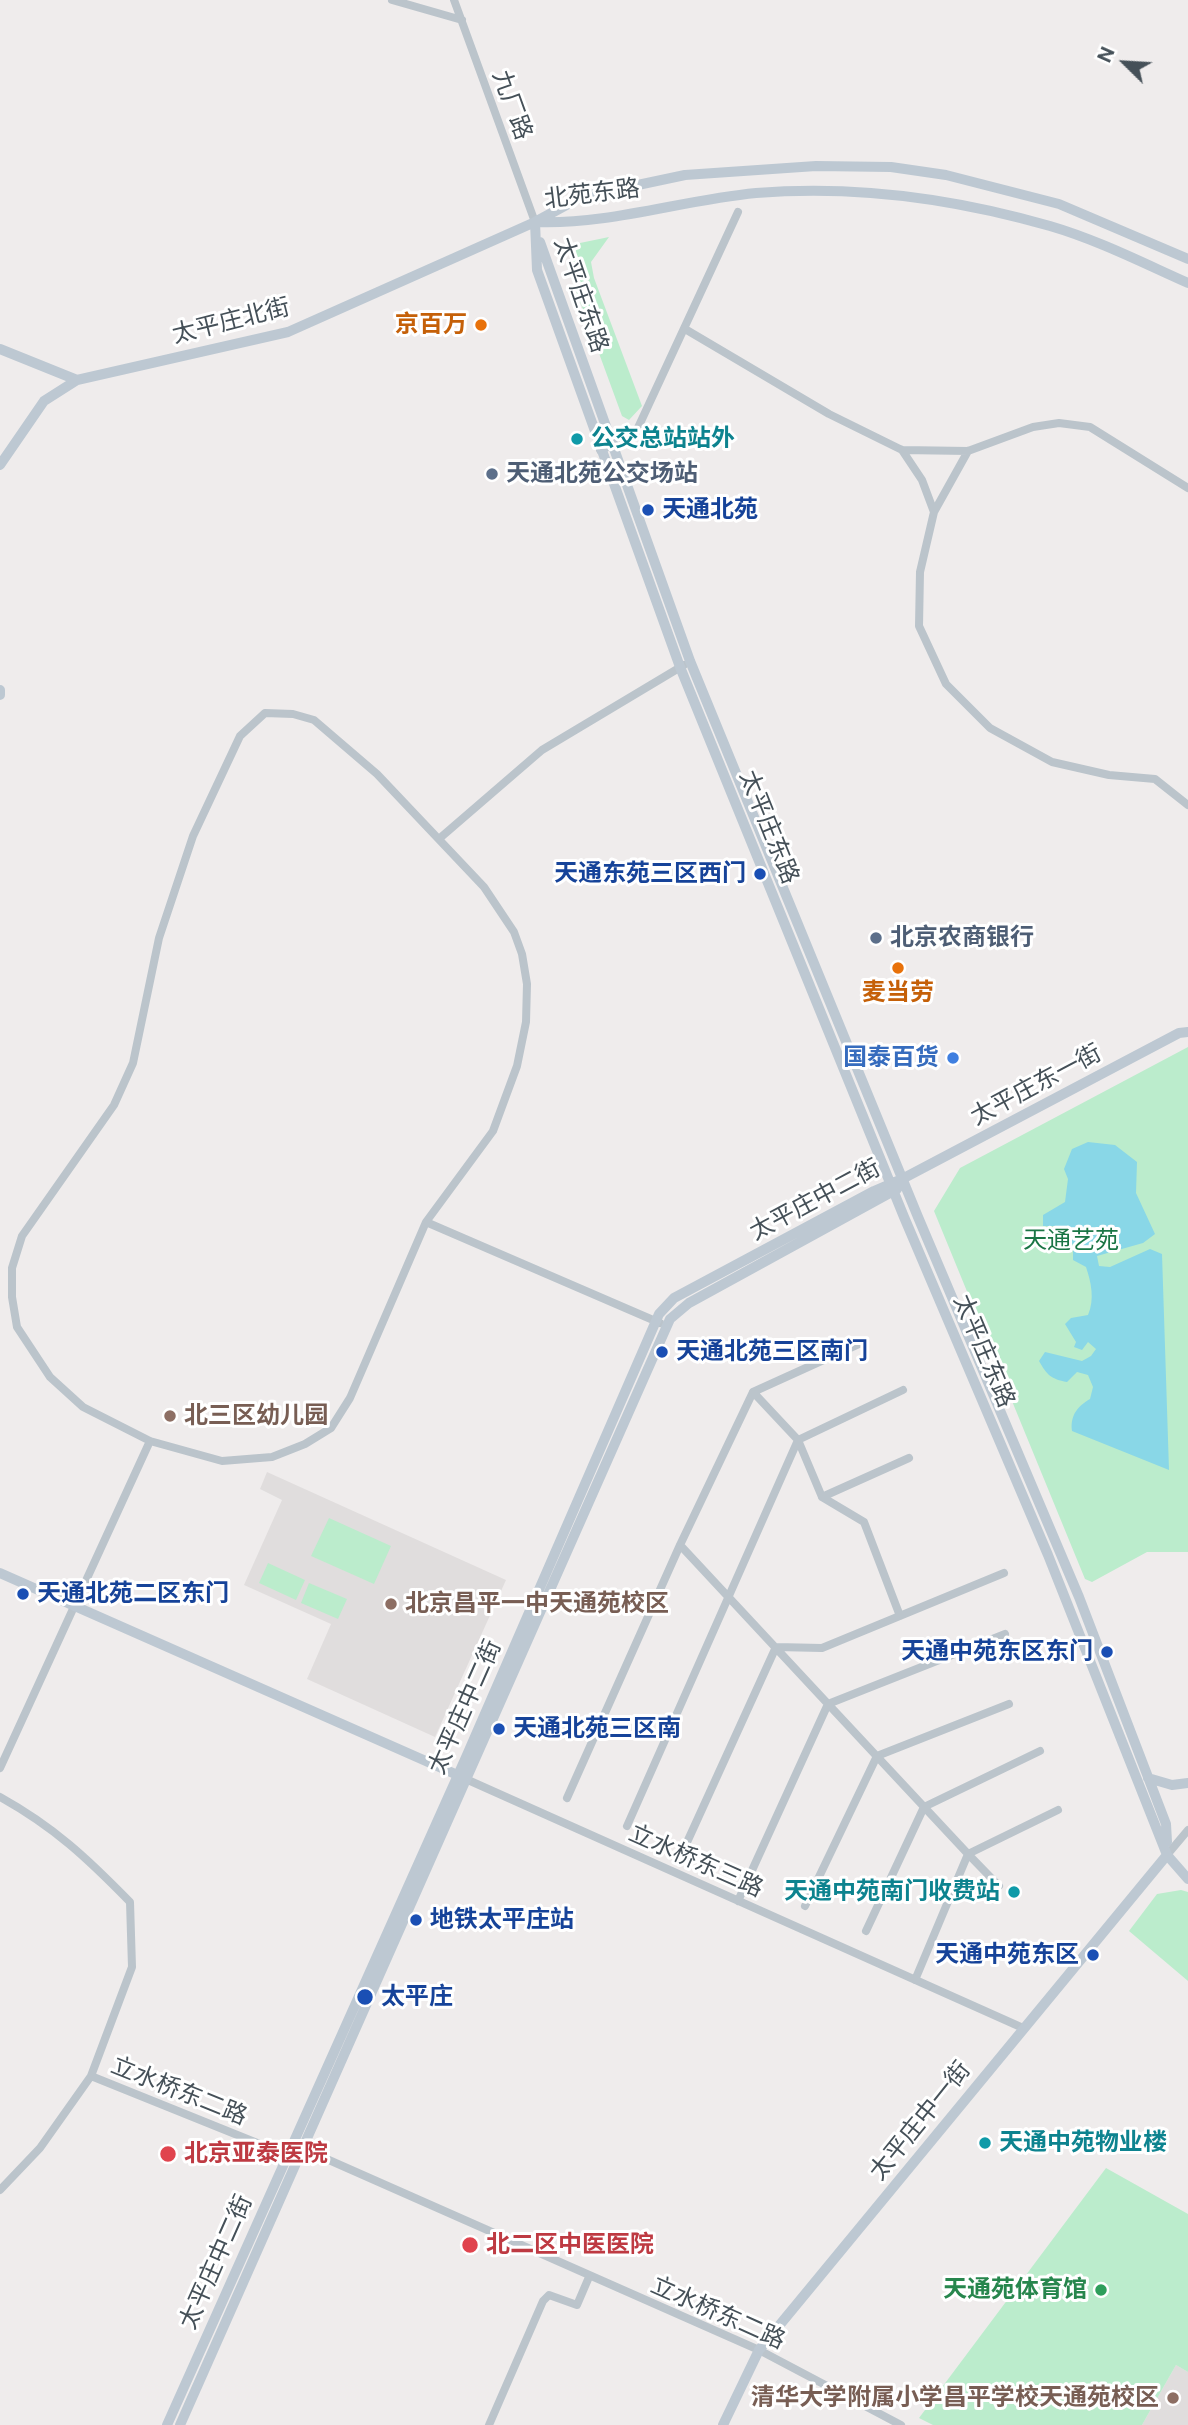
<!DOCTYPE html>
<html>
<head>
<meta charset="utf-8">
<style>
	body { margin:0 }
	#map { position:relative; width:1188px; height:2425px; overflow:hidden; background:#efecec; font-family:"Public Sans",sans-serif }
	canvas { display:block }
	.north { position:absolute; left:1090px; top:28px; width:70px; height:70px; -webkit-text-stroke:5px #fff; paint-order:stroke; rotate:294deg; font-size:19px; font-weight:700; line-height:28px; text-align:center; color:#455058 }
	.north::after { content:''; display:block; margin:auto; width:24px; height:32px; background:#455058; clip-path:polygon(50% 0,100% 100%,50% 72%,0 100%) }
</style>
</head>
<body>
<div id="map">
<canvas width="1188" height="2425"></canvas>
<div class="north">N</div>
</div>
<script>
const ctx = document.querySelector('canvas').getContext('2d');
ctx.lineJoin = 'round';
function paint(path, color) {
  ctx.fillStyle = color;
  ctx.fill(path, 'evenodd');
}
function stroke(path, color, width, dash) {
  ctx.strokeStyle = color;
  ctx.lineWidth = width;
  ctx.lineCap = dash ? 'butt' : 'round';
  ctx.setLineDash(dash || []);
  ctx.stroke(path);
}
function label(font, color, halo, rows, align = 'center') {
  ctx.font = font + ' "Public Sans","Noto Sans SC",sans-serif';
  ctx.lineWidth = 6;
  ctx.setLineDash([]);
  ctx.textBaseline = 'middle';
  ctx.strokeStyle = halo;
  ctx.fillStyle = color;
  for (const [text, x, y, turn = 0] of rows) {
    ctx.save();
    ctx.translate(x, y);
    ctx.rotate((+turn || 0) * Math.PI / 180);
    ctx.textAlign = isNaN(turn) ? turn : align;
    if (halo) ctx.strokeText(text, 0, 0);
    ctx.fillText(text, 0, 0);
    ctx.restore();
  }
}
const education = new Path2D(`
	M267 1472 506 1580 435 1737 307 1679 331 1624 244 1585 282 1500 260 1489Z
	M1176 2365 1188 2372V2425H1142Z`);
const green = new Path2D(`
	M609 237 591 262 594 278 642 406 629 420 622 416 567 266 580 243Z
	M1188 1047V1552H1147L1092 1582 1085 1579 934 1211 960 1168Z
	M329 1518 391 1546 374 1584 311 1556Z
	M268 1563 305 1580 296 1600 259 1583Z
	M309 1583 347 1599 338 1619 301 1603Z
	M1181 1890 1188 1892V1981L1129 1931 1157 1894Z
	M1106 2168 1188 2214V2372L1176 2365 1142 2425H933L919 2418Z`);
const water = new Path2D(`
	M1088 1142 1115 1145 1137 1162 1136 1193 1155 1234 1143 1243 1097 1256 1099 1266 1110 1267 1150 1249 1162 1254 1169 1470 1072 1431C1070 1415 1078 1406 1090 1399L1093 1387 1088 1375 1077 1372 1067 1382C1051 1379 1047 1375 1039 1361L1045 1352 1082 1361 1091 1356 1096 1349 1088 1342 1082 1350 1074 1347 1076 1342 1065 1324 1071 1318 1088 1315C1095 1299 1091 1282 1086 1267L1073 1260V1245L1061 1226H1043V1215L1065 1202 1068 1179 1064 1169 1072 1149Z`);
const street = new Path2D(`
	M392 0 462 20
	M454 0 535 222
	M685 329 829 414 902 450 968 451 1033 427 1059 423 1090 427 1188 488
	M600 450 627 440 636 432 738 212
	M902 450 922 480 934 512
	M968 451 934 512 920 572 919 626 946 684 990 728 1052 762 1109 775 1155 779 1188 805
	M265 713 293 714 314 720 377 774 484 887 514 932 522 954 527 984 526 1022 517 1066 493 1131 426 1222 350 1398 331 1428 305 1444 272 1457 222 1461 150 1441 83 1407 50 1377 17 1327 12 1297V1268L22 1236 114 1105 133 1063 159 938 193 836 240 736Z
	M440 838 542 750 684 665
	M426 1222 660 1323
	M753 1392 798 1440 822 1497 909 1458
	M822 1497 864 1522 900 1616
	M680 1545 828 1704 738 1901
	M0 1768 150 1441
	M468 1780 1023 2028
	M0 1797C54 1827 87 1858 130 1902L132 1967 91 2076 40 2148 0 2190
	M567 1798 680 1545 753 1392 861 1343
	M627 1826 798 1440 903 1390
	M683 1851 776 1647 822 1648 1004 1573
	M1167 1855 1188 1830
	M999 1886 968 1854 1058 1810
	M805 1906 877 1756 1009 1704
	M866 1931 924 1807 1040 1751
	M915 1980 968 1854 828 1704 1005 1634
	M91 2076 287 2155 304 2149 759 2350 901 2425
	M489 2425 543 2301 549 2295 577 2305 589 2277`);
const secondary = new Path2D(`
	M535 222 537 270 680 667 904 1217 1048 1555 1167 1855 1188 1879
	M535 222C609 225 682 200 756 193 854 185 956 199 1050 226 1098 240 1143 263 1188 283
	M540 242 690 661 918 1217 1079 1597 1166 1824 1167 1842
	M0 349 77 380
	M0 465 44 401 77 380 288 332 535 222 581 197 685 175 816 166 891 167 946 175 1059 204 1188 259
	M0 690V695
	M0 1573 462 1777
	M1148 1778 1172 1785 1188 1783
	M167 2425 467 1755 659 1314 674 1298 874 1191 904 1178 1179 1033 1188 1032
	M180 2425 670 1319 689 1303 897 1189
	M723 2425 759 2350 1167 1855`);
const markers = [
	[481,325,7,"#e8710a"],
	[577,439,7,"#0f9aa8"],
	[492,474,7,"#5c6f8a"],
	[648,510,7,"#1a4fb4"],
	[760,874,7,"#1a4fb4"],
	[876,938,7,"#5c6f8a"],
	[898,968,7,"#e8710a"],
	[953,1058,7,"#3f7fe0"],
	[662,1352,7,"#1a4fb4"],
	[170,1416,7,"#8d6e63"],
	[23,1594,7,"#1a4fb4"],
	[391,1604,7,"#8d6e63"],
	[1107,1652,7,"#1a4fb4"],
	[499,1729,7,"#1a4fb4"],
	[1014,1892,7,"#0f9aa8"],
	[416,1920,7,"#1a4fb4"],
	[1093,1955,7,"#1a4fb4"],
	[365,1997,9,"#1a4fb4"],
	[985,2143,7,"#0f9aa8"],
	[168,2154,9,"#e0444e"],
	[470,2245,9,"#e0444e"],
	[1101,2290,7,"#2e9e5b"],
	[1173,2398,7,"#8d6e63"]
];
const streetNames = [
	["九厂路",512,105,70],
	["北苑东路",592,194,-7],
	["太平庄东路",581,295,71],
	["太平庄北街",231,321,-14],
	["太平庄东路",769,827,68],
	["太平庄东一街",1036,1085,-28],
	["太平庄中二街",815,1200,-28],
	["太平庄东路",984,1351,67],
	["太平庄中二街",465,1707,-66],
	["立水桥东三路",696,1861,24],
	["立水桥东二路",179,2091,22],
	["太平庄中一街",920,2121,-51],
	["太平庄中二街",216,2262,-66],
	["立水桥东二路",718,2313,24]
];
const foodNames = [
	["京百万",467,325],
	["麦当劳",898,993,"center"]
];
const cultureNames = [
	["公交总站站外",591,439],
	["天通中苑南门收费站",1000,1892,"right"],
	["天通中苑物业楼",999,2143]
];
const serviceNames = [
	["天通北苑公交场站",506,474],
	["北京农商银行",890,938]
];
const transitNames = [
	["天通北苑",662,510],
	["天通东苑三区西门",746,874,"right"],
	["天通北苑三区南门",676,1352],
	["天通北苑二区东门",37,1594],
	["天通中苑东区东门",1093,1652,"right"],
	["天通北苑三区南",513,1729],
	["地铁太平庄站",430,1920],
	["天通中苑东区",1079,1955,"right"],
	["太平庄",381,1997]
];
const shopNames = [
	["国泰百货",939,1058]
];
const parkNames = [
	["天通艺苑",1071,1241]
];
const educationNames = [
	["北三区幼儿园",184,1416],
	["北京昌平一中天通苑校区",405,1604],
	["清华大学附属小学昌平学校天通苑校区",1159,2398,"right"]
];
const healthNames = [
	["北京亚泰医院",184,2154],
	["北二区中医医院",486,2245]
];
const leisureNames = [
	["天通苑体育馆",1087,2290]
];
paint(education, '#e0dddd');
paint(green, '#bbeccc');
paint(water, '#89d7e7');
stroke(street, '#bbc4cb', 8);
stroke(secondary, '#bdc8d2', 10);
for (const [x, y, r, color] of markers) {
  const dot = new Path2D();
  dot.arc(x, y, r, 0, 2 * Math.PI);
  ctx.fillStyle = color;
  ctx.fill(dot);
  stroke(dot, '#fff', 2.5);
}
label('24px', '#455058', '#fff', streetNames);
label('bold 24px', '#c56008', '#fff', foodNames, 'right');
label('bold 24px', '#0d838f', '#fff', cultureNames, 'left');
label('bold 24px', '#4e5e75', '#fff', serviceNames, 'left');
label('bold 24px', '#164399', '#fff', transitNames, 'left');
label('bold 24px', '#366cbe', '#fff', shopNames, 'right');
label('24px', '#1a7545', '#fff', parkNames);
label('bold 24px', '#785e54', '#fff', educationNames, 'left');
label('bold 24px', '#be3a42', '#fff', healthNames, 'left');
label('bold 24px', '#27864d', '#fff', leisureNames, 'right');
</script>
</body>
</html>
